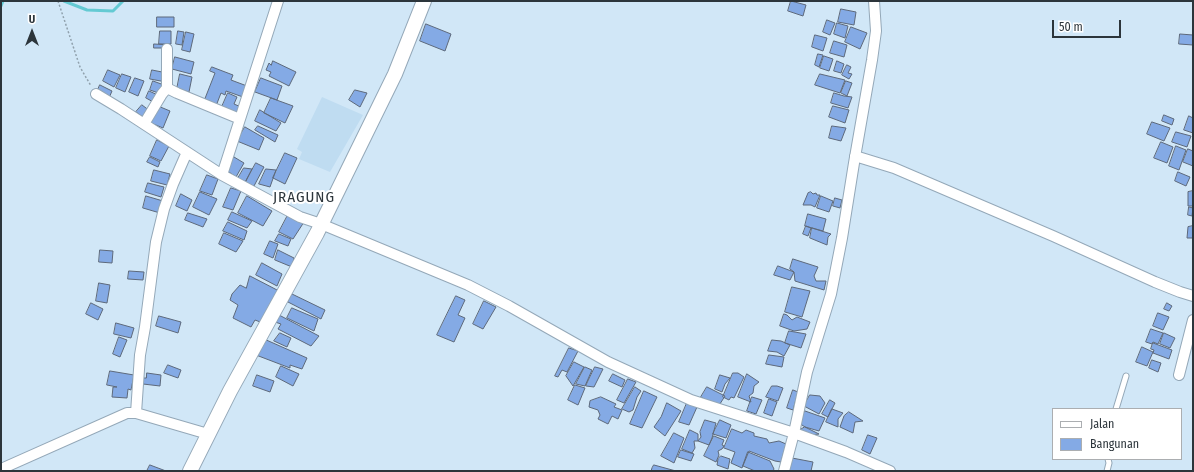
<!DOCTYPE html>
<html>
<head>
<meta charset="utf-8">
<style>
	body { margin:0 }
	#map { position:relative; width:1194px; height:472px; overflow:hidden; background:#d1e7f7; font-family:"Fira Sans Condensed",sans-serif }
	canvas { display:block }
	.frame { position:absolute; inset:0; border:2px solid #2c353b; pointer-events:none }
	.legend { position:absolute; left:1052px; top:408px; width:130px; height:52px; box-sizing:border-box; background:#fff; border:1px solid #abaeb1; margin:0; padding:5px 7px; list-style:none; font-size:12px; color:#2c353b }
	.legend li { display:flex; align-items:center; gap:8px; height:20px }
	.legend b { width:20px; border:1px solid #abaeb1 }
	.north { position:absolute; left:12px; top:12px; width:40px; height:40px; -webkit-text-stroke:3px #fff; paint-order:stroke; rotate:0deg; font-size:11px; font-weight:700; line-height:16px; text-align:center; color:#2c353b }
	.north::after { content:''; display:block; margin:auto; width:14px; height:18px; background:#2c353b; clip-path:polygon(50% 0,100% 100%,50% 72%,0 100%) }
	.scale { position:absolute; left:1052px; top:20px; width:69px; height:18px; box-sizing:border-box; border:2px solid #2c353b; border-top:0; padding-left:5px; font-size:12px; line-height:14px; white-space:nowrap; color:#2c353b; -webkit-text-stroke:3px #fff; paint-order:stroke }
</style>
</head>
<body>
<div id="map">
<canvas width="1194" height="472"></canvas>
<div class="frame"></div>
<ul class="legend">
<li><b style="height:5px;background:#fff"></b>Jalan</li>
<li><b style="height:11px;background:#84aae5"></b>Bangunan</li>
</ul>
<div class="north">U</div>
<div class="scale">50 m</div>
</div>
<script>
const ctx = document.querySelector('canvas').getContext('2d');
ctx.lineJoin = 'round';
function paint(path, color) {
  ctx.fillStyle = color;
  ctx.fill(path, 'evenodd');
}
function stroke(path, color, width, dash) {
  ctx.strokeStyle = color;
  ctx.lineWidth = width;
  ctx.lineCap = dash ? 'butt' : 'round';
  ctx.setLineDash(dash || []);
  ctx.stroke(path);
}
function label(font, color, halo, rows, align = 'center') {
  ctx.font = font + ' "Fira Sans Condensed",sans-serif';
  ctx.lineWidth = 4;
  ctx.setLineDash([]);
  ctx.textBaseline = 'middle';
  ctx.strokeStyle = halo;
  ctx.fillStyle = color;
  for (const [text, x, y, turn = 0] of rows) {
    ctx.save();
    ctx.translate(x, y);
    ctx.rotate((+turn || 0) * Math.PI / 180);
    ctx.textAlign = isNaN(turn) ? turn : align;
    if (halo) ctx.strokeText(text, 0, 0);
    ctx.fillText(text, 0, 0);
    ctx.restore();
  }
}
const built = new Path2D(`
	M322 97 363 115 330 172 299 159 302 152 297 149Z`);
const stream = new Path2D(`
	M64 1 87 10 113 11 123 1
	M1 6 3 1`);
const building = new Path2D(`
	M791 1 806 5 803 16 788 11Z
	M841 9 856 12 854 25 838 22Z
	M157 17H174V27H157Z
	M827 20 835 23 830 35 823 32Z
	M837 23 848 26 845 38 834 34Z
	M426 24 451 34 445 51 420 41Z
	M851 27 867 33 860 49 845 42Z
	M160 31H171V44H159Z
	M178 31 184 32 182 45 176 44Z
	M186 32 194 34 190 52 182 50Z
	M1180 34 1193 35V45L1179 44Z
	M815 35 827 38 823 51 812 47Z
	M834 41 847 45 844 57 830 53Z
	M154 44 171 45V48H154Z
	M818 54 823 55 819 67 815 65Z
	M824 56 833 59 829 71 820 68Z
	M175 57 194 62 191 74 172 69Z
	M273 61 296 72 289 86 269 76 271 72 266 70 269 63 271 65Z
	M837 61 844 64 841 73 834 71Z
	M847 65 851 67 848 73 852 74 849 79 842 75Z
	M212 67 233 75 231 80 247 86 243 97 226 91 225 95 221 93 216 106 204 101 215 73 210 71Z
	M108 70 120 75 114 87 103 81Z
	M152 70 167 73 166 82 150 79Z
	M122 74 131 77 125 92 116 88Z
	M180 74 192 77 189 92 177 89Z
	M820 74 845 80 840 93 815 85Z
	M135 78 144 81 138 96 129 92Z
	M261 78 282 86 277 100 255 92Z
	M153 81 164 85 161 94 150 90Z
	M846 81 852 83 847 96 841 93Z
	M100 85 112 91 109 98 97 92Z
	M355 90 367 93 360 107 349 100Z
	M149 91 160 96 155 103 146 98Z
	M228 93 237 97 234 104 241 107 236 116 221 109Z
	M834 93 844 96 852 97 848 108 831 103Z
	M271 98 293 106 285 123 264 113Z
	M142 105 150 111 144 118 136 112Z
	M158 106 170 111 163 128 151 123Z
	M833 106 849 110 845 123 829 117Z
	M260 110 281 123 276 131 255 121Z
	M1164 115 1174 119 1172 125 1162 121Z
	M1189 116 1193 118V133L1184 130Z
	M1152 122 1170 128 1164 141 1147 134Z
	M258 126 278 135 275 142 255 130Z
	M832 126 846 128 841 141 829 138Z
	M245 127 264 138 259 150 237 141Z
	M1176 132 1191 136 1187 147 1172 142Z
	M157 140 169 146 161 161 150 156Z
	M1161 142 1173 147 1167 163 1154 158Z
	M1176 146 1186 150 1179 170 1169 166Z
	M1188 149 1193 151V166L1183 162Z
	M285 153 297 158 285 184 273 178Z
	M150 157 160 162 158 167 147 162Z
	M234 157 244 163 236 177 226 170Z
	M256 163 264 167 254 186 245 183Z
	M244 168 252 169 245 183 237 180Z
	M266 169 276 170 270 187 259 184Z
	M154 170 170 174 167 185 151 181Z
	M1178 172 1190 177 1186 186 1175 181Z
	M207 175 218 179 212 195 200 191Z
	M148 183 164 187 161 197 145 192Z
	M231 188 241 191 233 210 223 207Z
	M1193 191V206H1188V192Z
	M200 192 217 199 209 215 193 207Z
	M811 192 813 194 816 193 817 195H820L815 207 811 205H803L808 193Z
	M181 194 192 200 187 211 176 206Z
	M146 196 163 201 160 213 143 208Z
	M247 196 272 211 263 226 238 213Z
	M821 196 833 201 829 212 817 208Z
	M835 198 842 200 840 208 833 206Z
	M1189 207 1193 208 1192 216 1188 215Z
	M232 212 252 221 247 228 228 220Z
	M188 213 207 219 203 227 185 220Z
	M808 214 826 219 823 231 805 226Z
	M288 215 304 222 293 239 279 232Z
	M228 222 247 231 244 240 223 231Z
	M806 226 811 228 808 236 803 234Z
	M1193 226V238H1187L1188 227Z
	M812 228 831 234 828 237 827 245 810 238Z
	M224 233 243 241 236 252 219 244Z
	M279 234 291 239 288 246 275 241Z
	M270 241 278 244 273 258 264 254Z
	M100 250 113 251 112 263 99 262Z
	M278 250 294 258 292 267 275 260Z
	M793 259 818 267 814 276 816 281H826L824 290 795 281 794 272 790 269Z
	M262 263 282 274 277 286 256 275Z
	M778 266 794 272 790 280 774 275Z
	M129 271 144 272 143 280 128 279Z
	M250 276 279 291 263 323 255 320 251 327 233 318 238 305 230 300 232 294 240 285 246 288Z
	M99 283 110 285 107 303 96 301Z
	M792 287 810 291 802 317 785 312Z
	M292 294 325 310 321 319 288 302Z
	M456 296 465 300 458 315 465 318 454 342 437 335Z
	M484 301 496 307 483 329 473 324Z
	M91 303 103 309 98 320 86 314Z
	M1167 303 1172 306 1169 311 1164 309Z
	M292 308 318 319 314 331 287 318Z
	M1158 313 1169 317 1163 330 1153 326Z
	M784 314 787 315 792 320 797 317 810 322 807 329 794 331 780 326Z
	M279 315 319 336 311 346 278 329 281 324 275 322Z
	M159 316 181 322 178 333 156 326Z
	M116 323 134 328 131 338 114 334Z
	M1151 329 1163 333 1158 344 1153 342 1152 344 1146 342Z
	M789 331 806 334 801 348 785 343Z
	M280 333 291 338 287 347 274 341Z
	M1164 333 1175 338 1170 348 1160 344Z
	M119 337 127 340 120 357 113 354Z
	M264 339 307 358 302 369 290 365V368L256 355Z
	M772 340 781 341 790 345 784 356 777 352 768 351Z
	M1153 343 1172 350 1169 359 1153 353 1154 350 1151 349Z
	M1142 347 1153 352 1147 366 1136 362Z
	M569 348 578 351 567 372 562 370 558 377 555 376Z
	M769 355 784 357 782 367 766 364Z
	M1152 360 1161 363 1158 372 1149 368Z
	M574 362 584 367 573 386 566 376Z
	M168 365 181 370 178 378 164 373Z
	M281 366 299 374 293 386 276 377Z
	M585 367 592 370 585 386 576 384Z
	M595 367 603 369 594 387 586 386Z
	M110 371 134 375 131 390 128 389 127 398 112 397 113 387H117L107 385Z
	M147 373 161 375 160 386 143 384V378H146Z
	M733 373H738L744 377 734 398 731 397 729 400 723 397Z
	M613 374 625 380 622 387 609 381Z
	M747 374 759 382 754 386 753 393 749 396 751 402 738 397Z
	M257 375 274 381 270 392 253 386Z
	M720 375 730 378 725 384 722 392 715 389Z
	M628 379 636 382 624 403 617 400Z
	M575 385 585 388 578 405 568 400Z
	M772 386H777L783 388 778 401 766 397Z
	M635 387 641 391 637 397 633 410 629 412 622 409Z
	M707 387 725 396 718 407 701 397Z
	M793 390 798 392 793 410 787 408Z
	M644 391 657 397 642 428 630 424Z
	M810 395 820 396 825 403 819 414 804 406Z
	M601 397 616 404 614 407 622 410 618 419 612 416 608 424 598 419 600 415 598 410 589 407 590 401Z
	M752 397 762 400 756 414 747 411Z
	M769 399 777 402 772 416 764 413Z
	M830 400 835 403 828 417 822 414Z
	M667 403 681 411 665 436 654 427 661 417Z
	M687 403 697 407 689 425 679 422Z
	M832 409 843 413 838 419V427L826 422Z
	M805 411 825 418 819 431 805 427 799 423Z
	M849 412 863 421 855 422 853 433 840 427 844 416Z
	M705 420 716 423 712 438 709 445 698 441 701 437 700 432Z
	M720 420 731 425 726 438 713 434Z
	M805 427 819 434 811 435 800 430Z
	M732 429 742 433 746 430 754 433V436L767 439 769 443 779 441 786 444 781 462 775 461 749 451 742 468 731 463 735 452 724 448Z
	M690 430 698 434V441H694L695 448 692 453 682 449Z
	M674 433 684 438 674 463 661 456Z
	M868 435 877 438 870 454 862 450Z
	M714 436 724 440 722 445 724 446 722 449 718 451 719 455 716 462 704 456Z
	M681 450 694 454 691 461 678 457Z
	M748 452 770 461 774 469 773 471H755L743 466Z
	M721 456 730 459 728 469 717 465 718 459Z
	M792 458 813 462 811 471H791L787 470Z
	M150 465 166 471H147Z
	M654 465 676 471H651L652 468Z`);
const path = new Path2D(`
	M58 1 80 67 91 86`);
const service = new Path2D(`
	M1116 409 1126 376
	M1107 471 1109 463 1108 459`);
const minor = new Path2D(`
	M167 49V88L177 93 240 119
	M96 94 121 109 222 175 300 217 321 224 468 285 509 306 608 362 691 400 794 433 846 452 890 471
	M144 124 162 94 167 88
	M855 156 894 168 1053 236 1155 282 1180 292 1193 296
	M222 175 278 1
	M1179 375 1193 320
	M136 413 140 355 145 327 156 242 164 209 173 184 187 152
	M1 469 127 413H136L208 434
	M784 471 794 433 807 372 831 294 842 238 854 163 872 60 876 31 874 1`);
const secondary = new Path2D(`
	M190 471 230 391 317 233 395 74 424 1`);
const quarterNames = [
	["JRAGUNG",304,198]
];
paint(built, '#bfdcf1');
stroke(stream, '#64cad3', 3);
paint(building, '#84aae5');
stroke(building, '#5d697b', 1);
stroke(service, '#94a8b8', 7);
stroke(minor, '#94a8b8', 12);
stroke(secondary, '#94a8b8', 16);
stroke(path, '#90a1ad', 1.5, [2, 2]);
stroke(service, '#fff', 5);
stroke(minor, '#fff', 10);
stroke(secondary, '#fff', 14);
ctx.letterSpacing = '1px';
label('15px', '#2c353b', '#fff', quarterNames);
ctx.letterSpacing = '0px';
</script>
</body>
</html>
